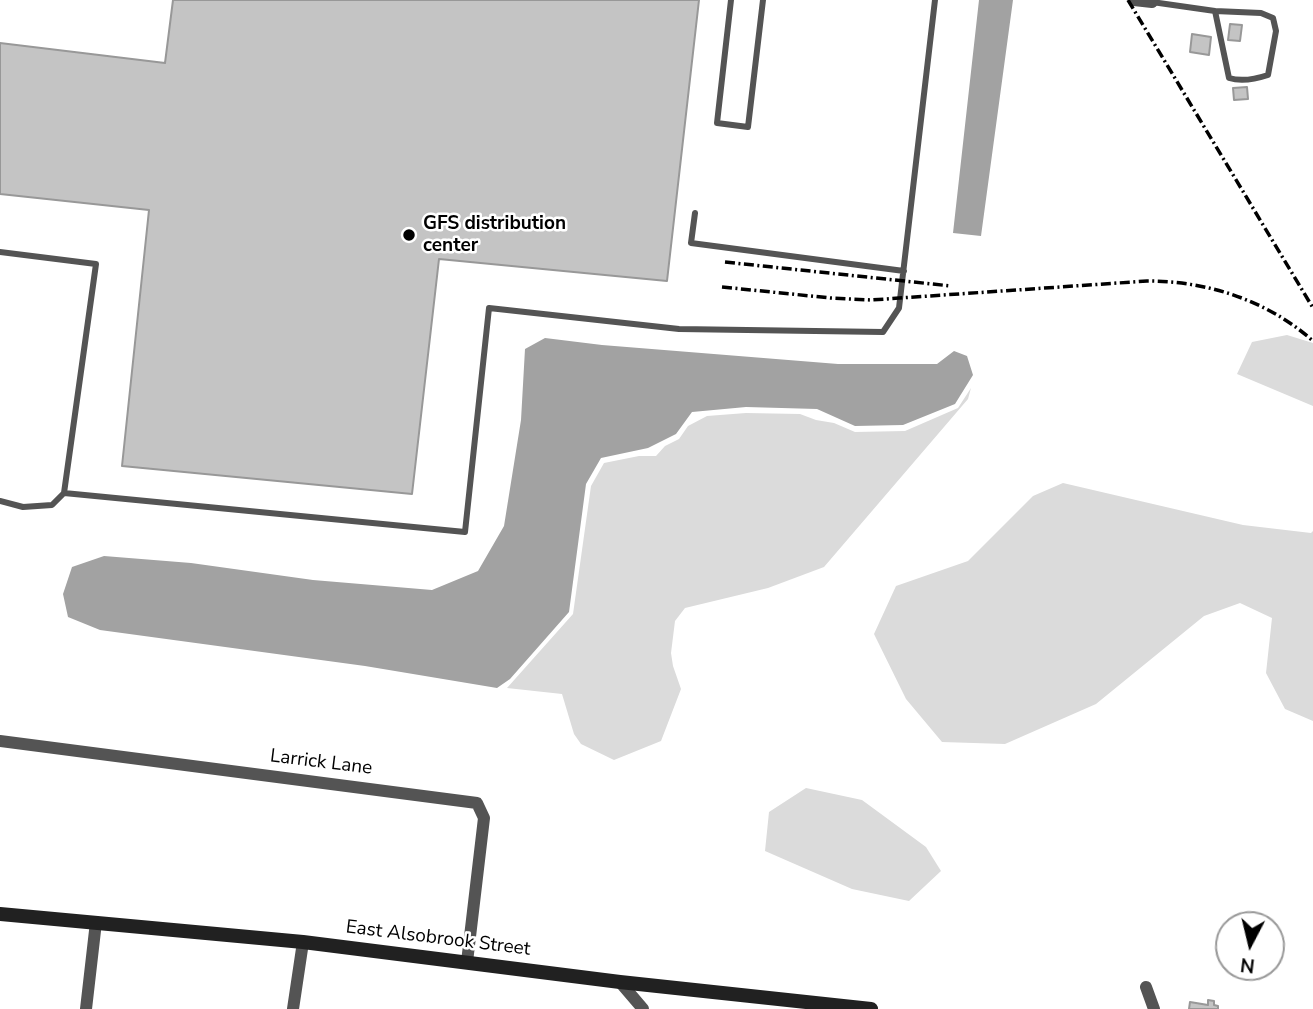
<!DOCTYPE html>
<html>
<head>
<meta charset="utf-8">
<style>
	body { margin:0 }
	#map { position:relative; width:1313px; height:1009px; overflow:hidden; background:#fff; font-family:"Nunito Sans",sans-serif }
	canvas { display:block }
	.north { position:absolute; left:1215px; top:911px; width:70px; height:70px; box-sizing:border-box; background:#fff; border:2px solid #999; border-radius:50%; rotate:187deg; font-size:19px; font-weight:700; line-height:28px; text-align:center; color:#000 }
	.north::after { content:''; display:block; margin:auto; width:24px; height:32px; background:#000; clip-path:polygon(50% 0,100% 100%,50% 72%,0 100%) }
</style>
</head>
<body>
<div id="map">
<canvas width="1313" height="1009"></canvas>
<div class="north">N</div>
</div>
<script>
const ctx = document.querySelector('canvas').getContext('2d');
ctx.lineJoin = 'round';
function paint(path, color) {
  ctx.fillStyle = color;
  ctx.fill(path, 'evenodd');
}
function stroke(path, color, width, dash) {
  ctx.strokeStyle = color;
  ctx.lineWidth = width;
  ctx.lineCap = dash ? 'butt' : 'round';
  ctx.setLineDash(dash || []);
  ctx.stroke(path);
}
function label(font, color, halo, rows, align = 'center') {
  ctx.font = font + ' "Nunito Sans",sans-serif';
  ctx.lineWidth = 5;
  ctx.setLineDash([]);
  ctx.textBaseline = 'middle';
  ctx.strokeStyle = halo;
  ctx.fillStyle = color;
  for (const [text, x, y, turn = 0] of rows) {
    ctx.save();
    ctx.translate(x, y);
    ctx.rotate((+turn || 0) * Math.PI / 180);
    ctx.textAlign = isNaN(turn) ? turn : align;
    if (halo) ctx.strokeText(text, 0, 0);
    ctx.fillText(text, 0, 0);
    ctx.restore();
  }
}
const green = new Path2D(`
	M1287 335 1313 343V406L1237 374 1252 342Z
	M971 388 968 399 824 567 768 588 685 608 675 621 671 653 673 666 681 689 661 741 614 760 581 744 574 734 562 694 507 688 573 614 591 486 604 463 639 456H656L665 446 679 439 688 426 707 416 746 413 800 414 816 420 834 423 855 432 905 431 958 408Z
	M1063 483 1243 525 1311 533 1313 531V721L1285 709 1266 673 1272 618 1240 603 1204 616 1096 704 1005 744 942 742 906 699 874 634 896 586 968 561 1033 496Z
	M806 788 862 800 926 847 941 871 909 901 852 889 765 851 769 812Z`);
const water = new Path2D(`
	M979 0H1013L981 236 953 233Z
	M545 338 602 345 838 364H937L954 351 967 356 973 375 955 404 903 425 855 426 817 409 746 407 692 412 676 434 648 448 601 458 586 484 569 612 510 679 497 688 365 666 100 630 68 617 63 594 72 567 104 556 191 563 313 580 432 590 478 571 504 526 521 420 525 349Z`);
const building = new Path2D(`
	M173 0H699L667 281 439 259 412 494 122 466 149 210 0 194V43L165 63Z
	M1230 24 1242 25 1240 41 1228 40Z
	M1192 34 1211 37 1209 55 1190 52Z
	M1247 87 1248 99 1234 100 1233 88Z
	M1208 1000 1214 1001V1005L1218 1006V1009H1189L1190 1002 1208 1005Z`);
const lane = new Path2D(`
	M731 0 717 123 748 127 763 0
	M1152 2 1215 11 1229 78C1242 82 1256 79 1268 75L1276 31 1273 18 1261 13 1215 11
	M695 213 691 243 904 271
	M0 252 96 264 64 493 465 532 489 308 679 329 883 332 899 308 935 0
	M0 501 23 507 52 505 64 493`);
const street = new Path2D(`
	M1134 0 1152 2
	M0 741 477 803 484 818 467 962
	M620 982 643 1009
	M1146 987 1154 1009
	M86 1009 96 922
	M293 1009 303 942`);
const secondary = new Path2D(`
	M0 914 303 942 620 982 871 1009`);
const rail = new Path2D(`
	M1128 0 1313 308
	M725 262 951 286
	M722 287 831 298 871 300 1147 281C1207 281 1267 300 1313 341`);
const markers = [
	[409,235,7,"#000"]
];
const poiNames = [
	["GFS distribution",423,224],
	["center",423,246]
];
const streetNames = [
	["Larrick Lane",321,763,7],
	["East Alsobrook Street",438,939,7]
];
paint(green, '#dbdbdb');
paint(water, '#a2a2a2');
paint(building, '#c4c4c4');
stroke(building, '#989898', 2);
stroke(lane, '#545454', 6);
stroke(street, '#545454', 12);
stroke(secondary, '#212121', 14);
stroke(rail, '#000', 3.5, [10, 3.5, 2, 3.5]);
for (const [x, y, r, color] of markers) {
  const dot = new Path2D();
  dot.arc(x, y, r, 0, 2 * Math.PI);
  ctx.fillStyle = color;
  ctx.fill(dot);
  stroke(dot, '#fff', 2.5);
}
label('bold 19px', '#000', '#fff', poiNames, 'left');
label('19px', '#000', '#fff', streetNames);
</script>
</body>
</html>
